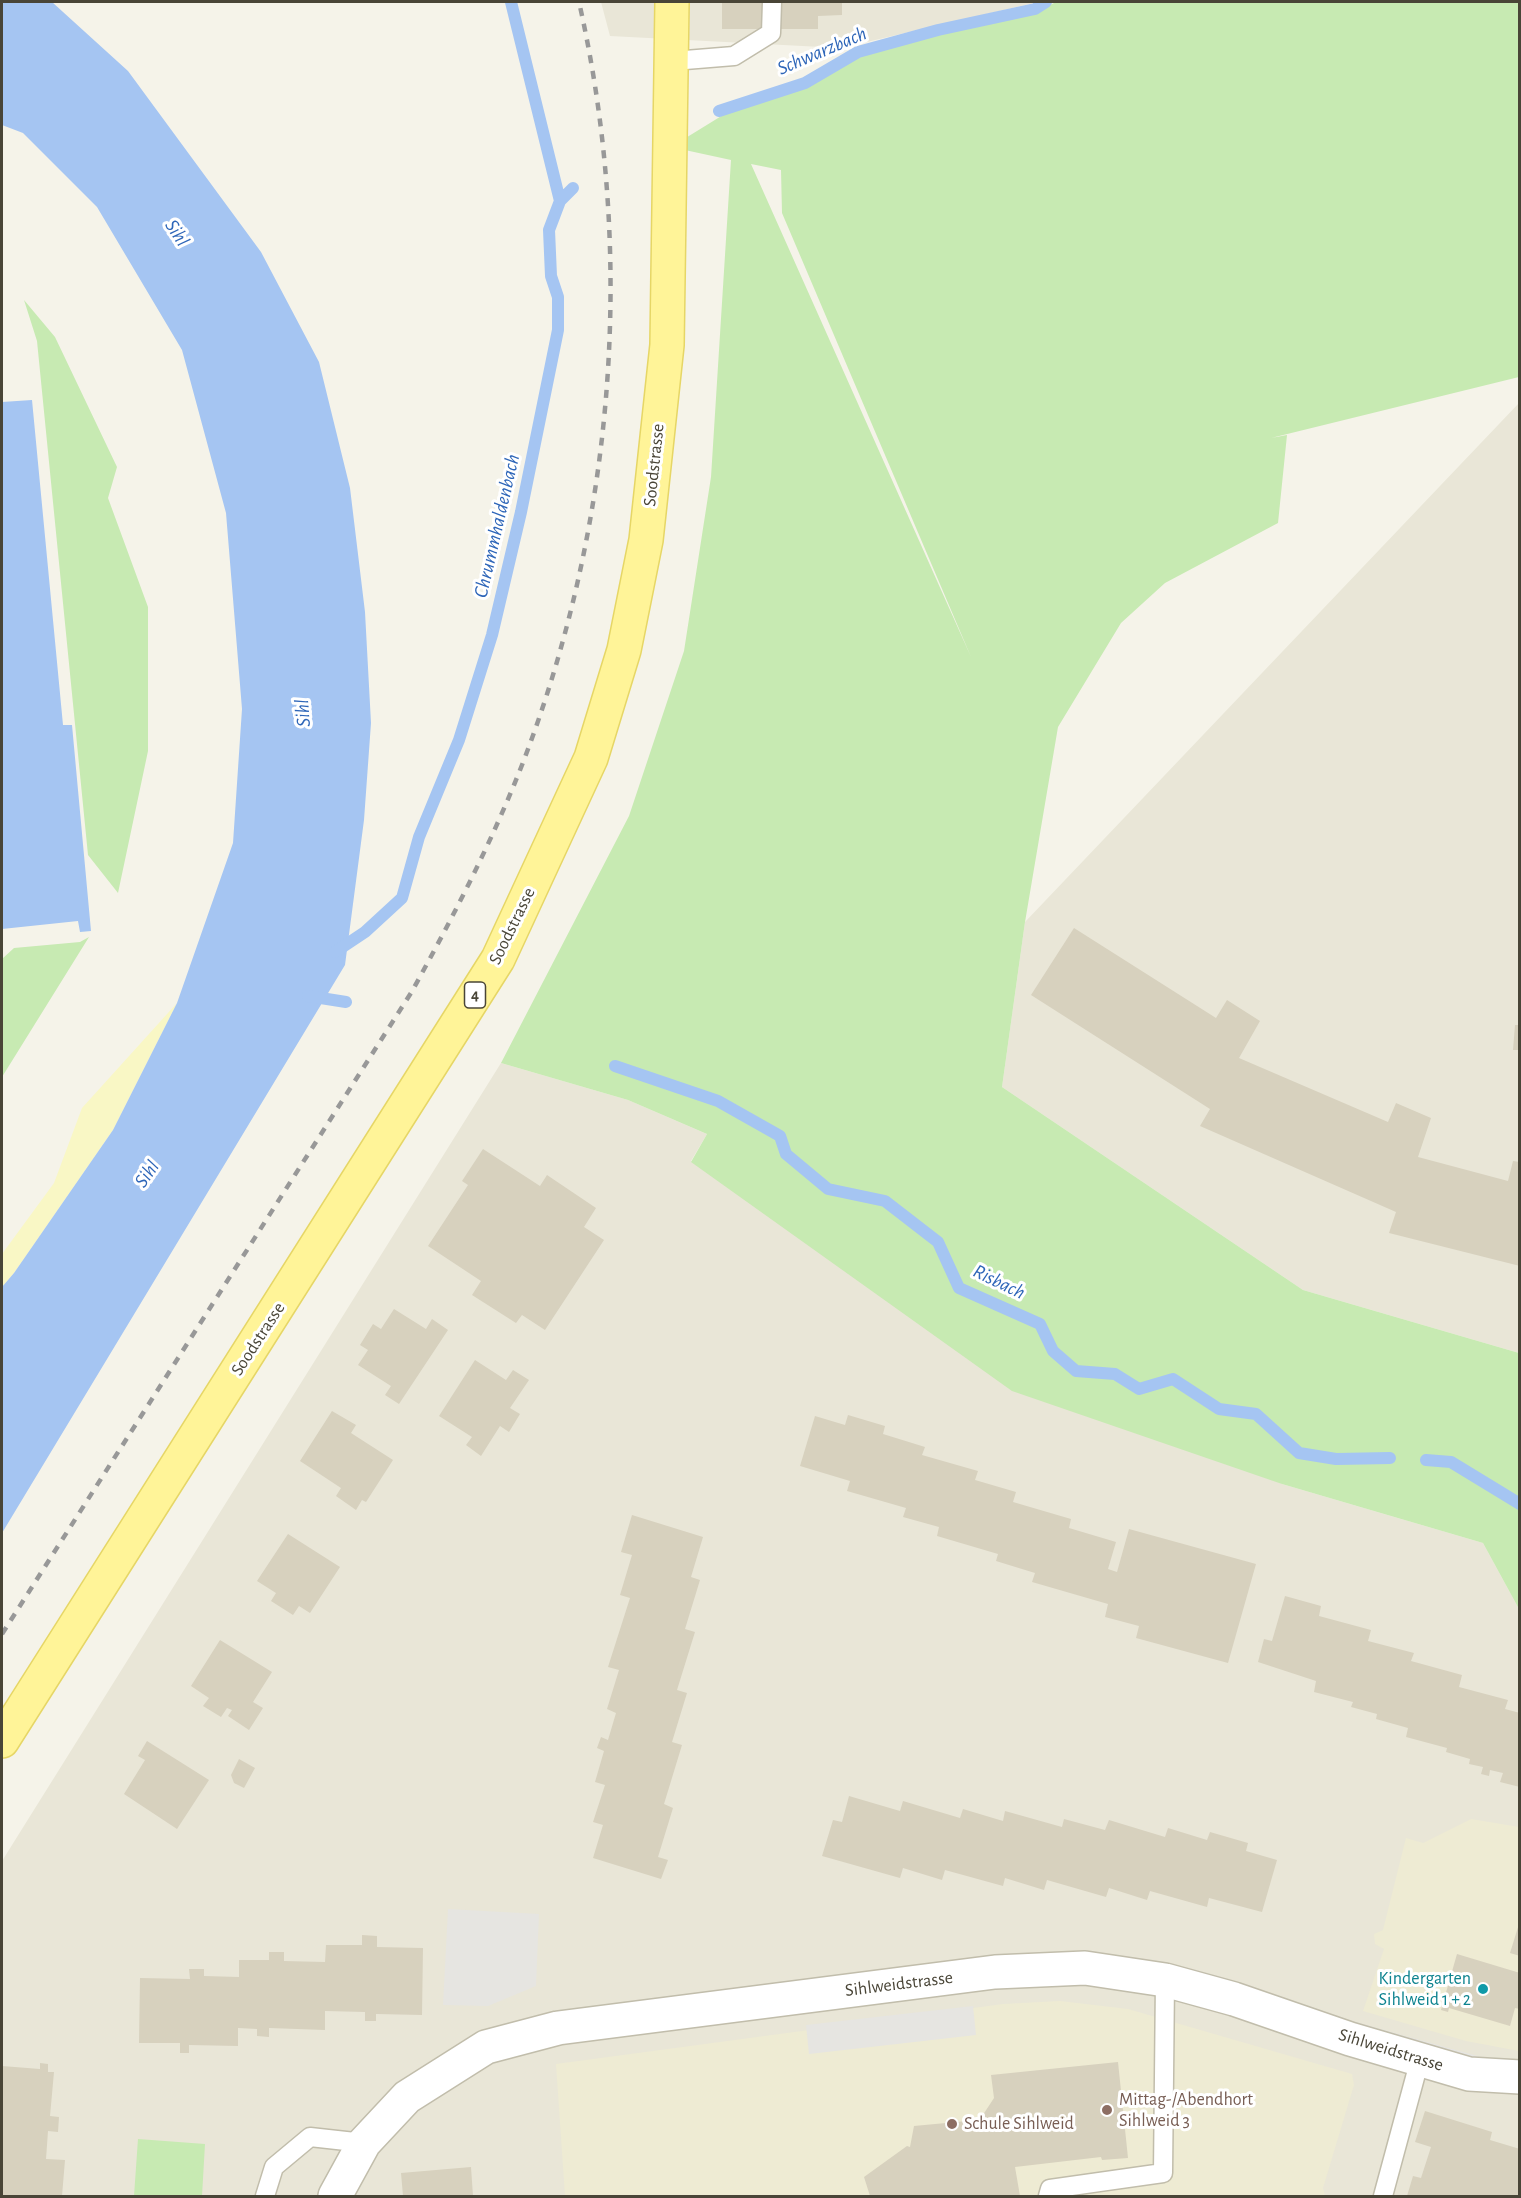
<!DOCTYPE html>
<html>
<head>
<meta charset="utf-8">
<style>
	body { margin:0 }
	#map { position:relative; width:1521px; height:2198px; overflow:hidden; background:#f5f3e9; font-family:"Alegreya Sans",sans-serif }
	canvas { display:block }
	.frame { position:absolute; inset:0; border:3px solid #494537; pointer-events:none }
</style>
</head>
<body>
<div id="map">
<canvas width="1521" height="2198"></canvas>
<div class="frame"></div>
</div>
<script>
const ctx = document.querySelector('canvas').getContext('2d');
ctx.lineJoin = 'round';
function paint(path, color) {
  ctx.fillStyle = color;
  ctx.fill(path, 'evenodd');
}
function stroke(path, color, width, dash) {
  ctx.strokeStyle = color;
  ctx.lineWidth = width;
  ctx.lineCap = dash ? 'butt' : 'round';
  ctx.setLineDash(dash || []);
  ctx.stroke(path);
}
function label(font, color, halo, rows, align = 'center') {
  ctx.font = font + ' "Alegreya Sans",sans-serif';
  ctx.lineWidth = 6;
  ctx.setLineDash([]);
  ctx.textBaseline = 'middle';
  ctx.strokeStyle = halo;
  ctx.fillStyle = color;
  for (const [text, x, y, turn = 0] of rows) {
    ctx.save();
    ctx.translate(x, y);
    ctx.rotate((+turn || 0) * Math.PI / 180);
    ctx.textAlign = isNaN(turn) ? turn : align;
    if (halo) ctx.strokeText(text, 0, 0);
    ctx.fillText(text, 0, 0);
    ctx.restore();
  }
}
const residential = new Path2D(`
	M601 2H1038L841 48 610 36Z
	M1519 403V1353L1303 1290 1002 1087 1025 922Z
	M501 1063 628 1100 707 1134 691 1161 1282 1484 1483 1543 1519 1609V2196H2V1861Z`);
const education = new Path2D(`
	M1471 1819 1519 1827V2051L1466 2041 1363 2011 1384 1949 1375 1944 1374 1934 1383 1930 1406 1838 1423 1843Z
	M1060 2001 1128 2009 1352 2074 1354 2085 1323 2188 1325 2196H565L556 2064 1003 2004Z`);
const green = new Path2D(`
	M1056 2H1519V377L1271 438 1287 435 1278 523 1165 583 1121 623 1058 727 1025 922 1002 1087 1303 1290 1519 1353V1609L1483 1543 1282 1484 1012 1391 691 1162 707 1134 628 1100 501 1063 629 816 684 651 711 477 731 160 671 147 723 115 883 46 1050 5ZM751 164 781 170 782 213 971 657Z
	M24 300 55 337 117 467 108 498 148 607V751L118 893 88 855 37 341Z
	M89 937 2 1077V959L14 948 80 942Z
	M138 2139 205 2144 202 2196H134Z`);
const sand = new Path2D(`
	M177 1003 113 1130 14 1273 2 1287V1254L54 1183 82 1108Z`);
const parking = new Path2D(`
	M448 1909 539 1914 536 1986 488 2006 443 2005Z
	M973 2006 976 2035 809 2054 806 2025Z
	M1355 2022 1499 2062 1496 2072 1352 2031Z`);
const water = new Path2D(`
	M2 2H52L128 71 261 252 319 362 350 488 365 612 371 723 364 820 345 965 2 1533V1287L14 1273 113 1130 177 1003 233 843 242 709 226 513 182 350 97 207 23 133 2 125Z
	M32 400 63 725H72L91 931 80 932 78 921 2 929V402Z`);
const stream = new Path2D(`
	M719 111 805 83 858 52 938 30 1035 9 1046 2
	M560 201 573 188
	M335 952 365 932 402 898 419 837 459 740 492 635 521 512 558 330V297L551 276 549 230 560 201 511 2
	M308 996 346 1002
	M615 1066 718 1101 780 1136 786 1154 828 1189 885 1201 938 1242 959 1288 1040 1324 1053 1351 1076 1371 1115 1374 1139 1389 1173 1379 1219 1409 1256 1414 1299 1453 1336 1459 1390 1458
	M1426 1460 1451 1462 1520 1504`);
const building = new Path2D(`
	M722 2H842V15L818 16V29H722Z
	M1074 928 1216 1018 1227 1000 1260 1021 1239 1058 1388 1122 1396 1103 1431 1118 1418 1157 1508 1181 1513 1161 1520 1162V1266L1389 1233 1396 1212 1200 1126 1210 1109 1031 995Z
	M1515 1025H1520V1050H1513Z
	M483 1149 540 1186 547 1175 596 1208 584 1227 604 1240 545 1330 522 1315 516 1323 472 1295 481 1281 428 1246 468 1185 462 1181Z
	M394 1309 426 1329 432 1319 448 1330 399 1404 385 1395 391 1386 358 1365 368 1350 360 1345 373 1324 381 1329Z
	M475 1360 506 1380 513 1370 529 1380 510 1408 520 1414 509 1432 500 1426 481 1456 466 1445 472 1437 439 1416Z
	M332 1411 356 1425 351 1433 393 1460 366 1502 362 1500 356 1510 336 1496 341 1488 300 1461Z
	M848 1415 885 1426 883 1434 925 1447 922 1455 978 1471 975 1480 1016 1492 1013 1502 1071 1519 1069 1528 1116 1542 1108 1569 1117 1572 1129 1529 1256 1564 1228 1663 1136 1638 1139 1626 1105 1617 1108 1604 1032 1582 1035 1573 996 1561 998 1554 937 1536 939 1527 903 1517 906 1508 847 1491 850 1481 800 1466 815 1416 845 1425Z
	M632 1515 703 1537 691 1577 700 1580 685 1629 695 1632 677 1690 687 1693 672 1742 682 1745 664 1804 673 1808 658 1857 668 1860 661 1879 593 1858 603 1825 593 1822 605 1785 595 1782 604 1751 597 1748 601 1737 608 1740 616 1713 607 1709 619 1670 608 1667 630 1598 620 1595 632 1555 621 1552Z
	M288 1534 340 1567 310 1613 299 1606 293 1615 271 1601 276 1593 257 1581Z
	M1285 1596 1321 1606 1319 1616 1371 1630 1368 1641 1414 1653 1411 1661 1462 1675 1459 1687 1508 1700 1505 1709 1520 1713V1787L1500 1782 1503 1773 1490 1770 1489 1776 1481 1774 1483 1767 1469 1764 1470 1759 1446 1752 1447 1748 1406 1737 1408 1728 1376 1719 1377 1714 1351 1707 1353 1702 1314 1692 1316 1681 1258 1662 1264 1639 1272 1641Z
	M220 1640 272 1672 253 1702 263 1708 249 1730 228 1716 232 1710 227 1708 221 1717 203 1706 209 1698 191 1686Z
	M147 1741 209 1780 177 1829 124 1794 145 1760 138 1756Z
	M239 1759 255 1768 244 1788 234 1783 231 1775Z
	M849 1796 900 1811 903 1801 960 1818 963 1809 1003 1821 1005 1811 1062 1827 1064 1819 1105 1830 1109 1820 1165 1837 1168 1828 1207 1840 1210 1832 1248 1843 1246 1851 1277 1860 1262 1912 1209 1898 1207 1907 1150 1891 1147 1900 1109 1888 1106 1897 1047 1880 1044 1890 1005 1878 1003 1886 945 1870 942 1880 903 1868 900 1878 822 1856 833 1820 842 1822Z
	M1519 1924H1520V1956L1510 1953Z
	M362 1935 377 1936V1947L423 1948 422 2015 376 2014V2021H365V2012L325 2011V2030L269 2028V2037L257 2036V2029L238 2028V2046L189 2045V2053H180V2043H139L140 1978 190 1979 189 1969H204V1976L239 1977V1960H269V1952H284V1961L325 1962 326 1945H362Z
	M1457 1954 1520 1973V2009L1515 2008 1510 2026 1449 2008 1448 2012 1441 2010Z
	M1118 2062 1128 2158 1102 2160 1101 2157 1015 2167 1020 2196H870L864 2177 907 2146 910 2147 914 2126 967 2121 975 2127 994 2098 991 2075Z
	M40 2063 48 2064V2072H54L50 2116 59 2117 58 2132 48 2131 46 2159 65 2160 62 2196H2V2066L40 2069Z
	M1425 2111 1492 2132 1490 2140 1520 2149V2196H1407L1413 2176 1421 2178 1431 2147 1415 2142Z
	M471 2167 473 2196H403L401 2173Z`);
const lane = new Path2D(`
	M673 61 734 56 771 33 772 2
	M265 2196 274 2167 310 2137 364 2143
	M1048 2196 1050 2189 1163 2173 1165 1980
	M1383 2196 1420 2059`);
const street = new Path2D(`
	M335 2196 364 2143 407 2097 486 2047 558 2028 995 1972 1085 1968 1165 1980 1234 1999 1350 2039 1469 2074 1520 2077`);
const primary = new Path2D(`
	M2 1741 498 959 591 758 624 650 646 540 667 345 672 2`);
const rail = new Path2D(`
	M2 1634 411 993C452 919 491 844 522 765 615 524 636 254 579 2`);
const markers = [
	[1483,1989,6,"#0f9aa8"],
	[1107,2110,6,"#8d6e63"],
	[952,2124,6,"#8d6e63"]
];
const shields = [
	[475,995,21]
];
const shieldNames = [
	["4",475,995]
];
const streetNames = [
	["Soodstrasse",654,465,-84],
	["Soodstrasse",512,926,-64],
	["Soodstrasse",258,1339,-57],
	["Sihlweidstrasse",899,1984,-7],
	["Sihlweidstrasse",1391,2050,17]
];
const cultureNames = [
	["Kindergarten",1471,1979],
	["Sihlweid 1 + 2",1471,2000]
];
const educationNames = [
	["Mittag-/Abendhort",1119,2100],
	["Sihlweid 3",1119,2121],
	["Schule Sihlweid",964,2124]
];
const waterNames = [
	["Schwarzbach",822,51,-23],
	["Sihl",177,233,57],
	["Chrummhaldenbach",497,526,-77],
	["Sihl",303,713,-94],
	["Sihl",147,1174,-55],
	["Risbach",999,1282,26]
];
paint(residential, '#e9e6d7');
paint(education, '#eeebd3');
paint(green, '#c7eab2');
paint(sand, '#f9f7c5');
paint(parking, '#e6e5e1');
paint(water, '#a5c5f2');
stroke(stream, '#a5c5f2', 12);
paint(building, '#d7d1be');
stroke(lane, '#c1bdab', 21);
stroke(street, '#c1bdab', 36);
stroke(primary, '#e6d666', 36);
stroke(lane, '#fff', 18);
stroke(street, '#fff', 33);
stroke(primary, '#fff498', 33);
stroke(rail, '#989898', 4.5, [8, 8]);
for (const [x, y, r, color] of markers) {
  const dot = new Path2D();
  dot.arc(x, y, r, 0, 2 * Math.PI);
  ctx.fillStyle = color;
  ctx.fill(dot);
  stroke(dot, '#fff', 2);
}
for (const [x, y, w] of shields) {
  const box = new Path2D();
  box.roundRect(x - w / 2, y - 13, w, 26, 4.5);
  ctx.fillStyle = '#fff';
  ctx.fill(box);
  stroke(box, '#494537', 1.5);
}
label('bold 16px', '#494537', null, shieldNames);
label('18px', '#494537', '#fff', streetNames);
label('18px', '#0d838f', '#fff', cultureNames, 'right');
label('18px', '#785e54', '#fff', educationNames, 'left');
label('italic 20px', '#2d65b8', '#fff', waterNames);
</script>
</body>
</html>
